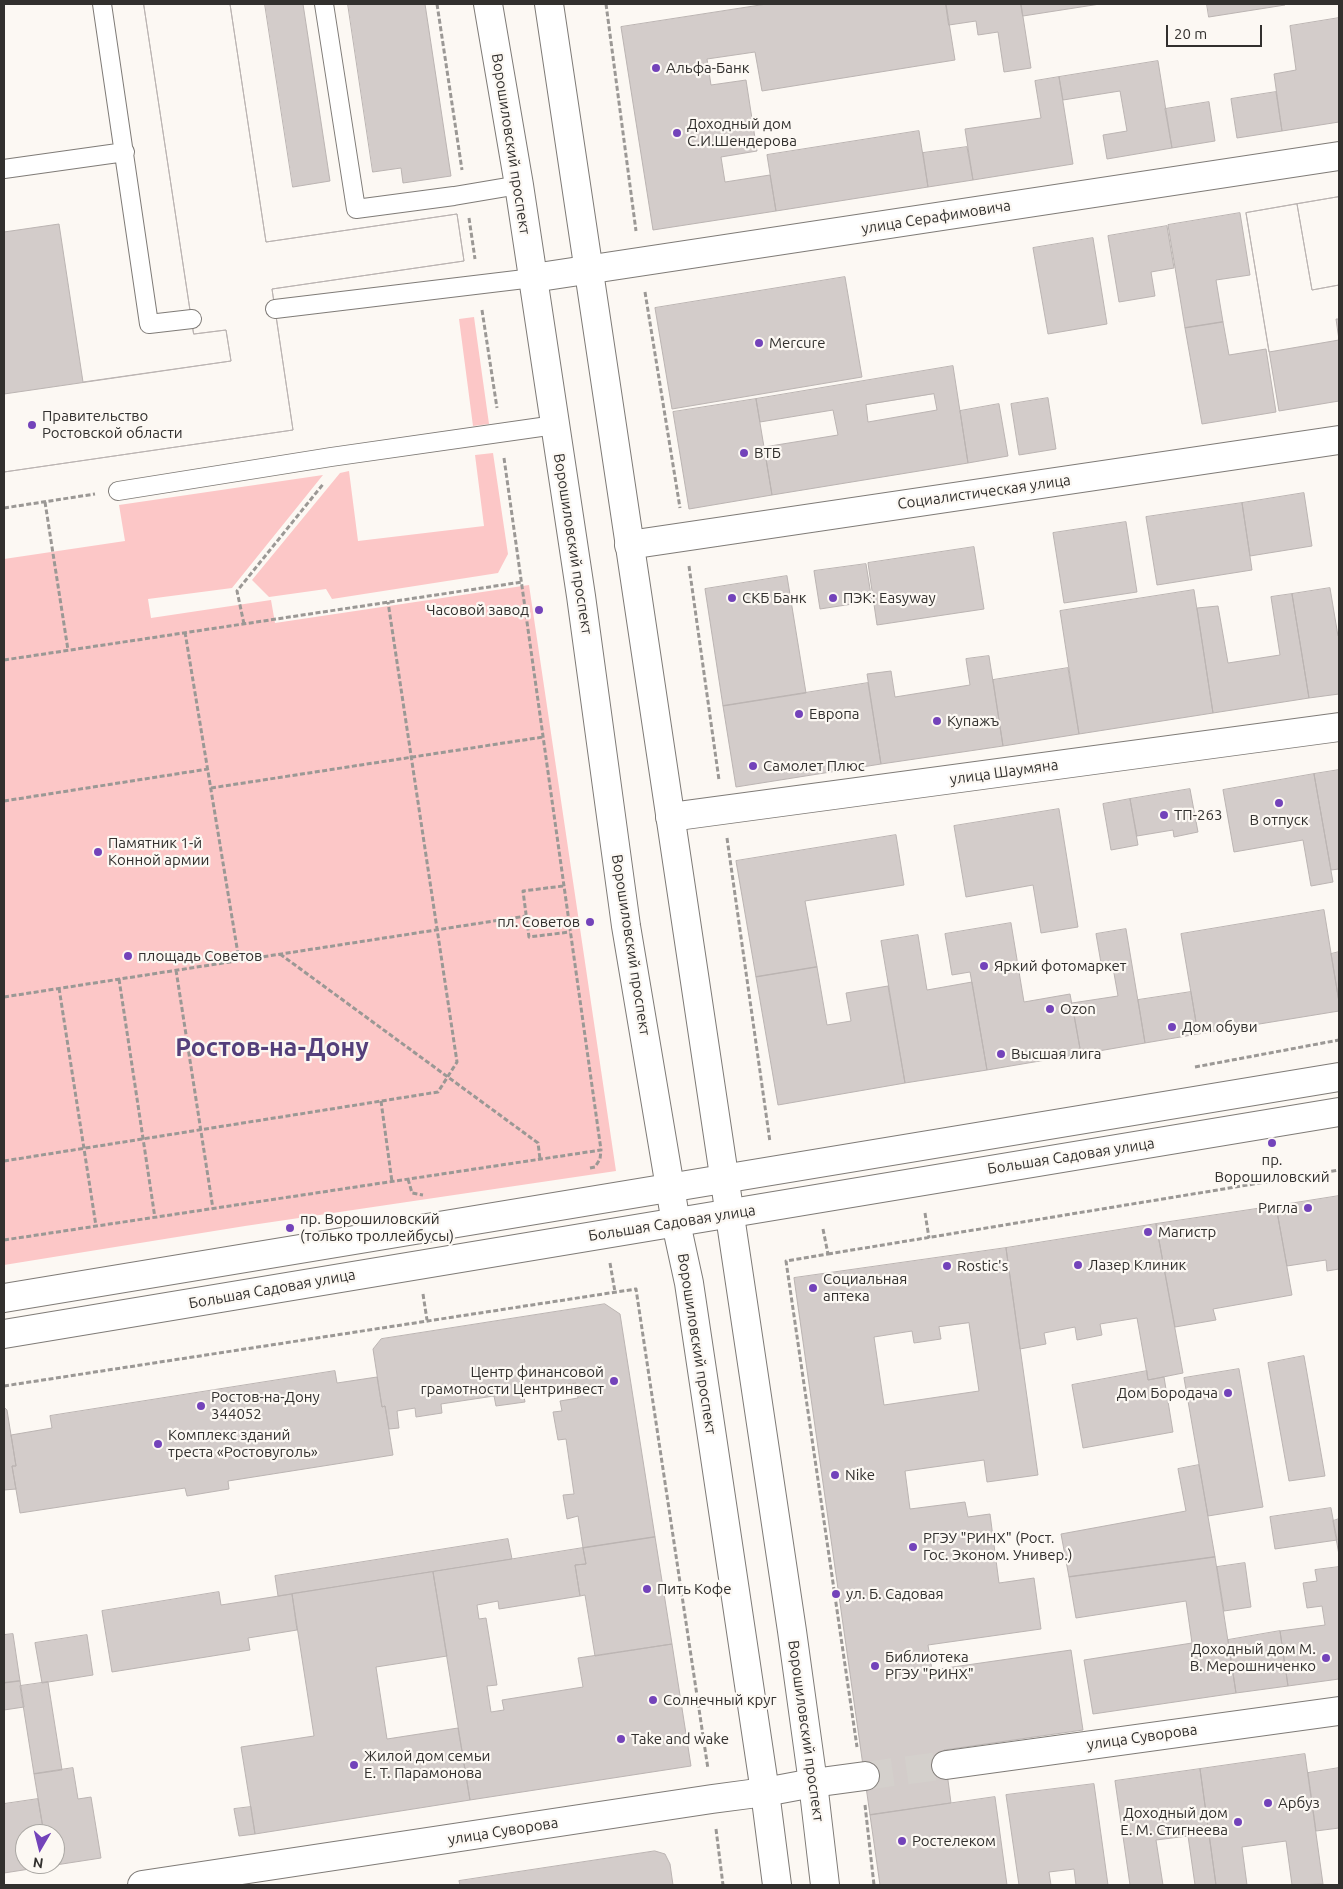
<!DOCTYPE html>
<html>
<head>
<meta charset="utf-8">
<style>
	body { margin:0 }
	#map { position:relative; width:1343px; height:1889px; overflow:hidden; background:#fcf8f3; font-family:Ubuntu,sans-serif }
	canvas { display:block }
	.frame { position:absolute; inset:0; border:5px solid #32302e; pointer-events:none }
	.north { position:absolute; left:15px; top:1824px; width:50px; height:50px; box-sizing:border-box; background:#fcf8f3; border:1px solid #aba8a4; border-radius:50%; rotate:188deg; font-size:14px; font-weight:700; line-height:20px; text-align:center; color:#32302e }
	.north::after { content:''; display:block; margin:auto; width:18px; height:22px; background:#7343ba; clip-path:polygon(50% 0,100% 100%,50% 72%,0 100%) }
	.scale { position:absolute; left:1166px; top:25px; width:96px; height:22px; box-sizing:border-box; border:2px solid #32302e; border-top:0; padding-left:6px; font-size:15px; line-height:18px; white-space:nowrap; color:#32302e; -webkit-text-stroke:4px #fcf8f3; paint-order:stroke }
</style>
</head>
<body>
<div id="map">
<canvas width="1343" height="1889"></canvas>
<div class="frame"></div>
<div class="north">N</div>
<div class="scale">20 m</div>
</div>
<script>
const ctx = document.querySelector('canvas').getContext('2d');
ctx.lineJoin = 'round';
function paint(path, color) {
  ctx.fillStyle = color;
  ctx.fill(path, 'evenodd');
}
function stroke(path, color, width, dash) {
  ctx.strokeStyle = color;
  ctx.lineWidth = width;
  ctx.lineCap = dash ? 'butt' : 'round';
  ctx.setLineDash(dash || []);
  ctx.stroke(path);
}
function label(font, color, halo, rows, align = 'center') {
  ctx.font = font + ' Ubuntu,sans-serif';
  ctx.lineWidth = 4.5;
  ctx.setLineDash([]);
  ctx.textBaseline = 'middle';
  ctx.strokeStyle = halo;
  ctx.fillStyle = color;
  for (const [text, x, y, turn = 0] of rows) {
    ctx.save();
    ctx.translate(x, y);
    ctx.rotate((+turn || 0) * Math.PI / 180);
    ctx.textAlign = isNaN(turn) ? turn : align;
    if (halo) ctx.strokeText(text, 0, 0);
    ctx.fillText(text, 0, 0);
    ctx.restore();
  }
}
const green = new Path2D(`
	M474 317 489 424 473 426 459 319Z
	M493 453 508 554 498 573 332 599 326 589 269 597 252 580 340 473 349 471 358 541 484 526 475 455Z
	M323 475 232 588 148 599 151 618 271 600 275 623 529 585 616 1171 245 1226 4 1265V559L125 541 119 505Z`);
const building = new Path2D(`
	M144 4H230L266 242 457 214 464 261 272 289 293 430 4 472V394L231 361 226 330 194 334Z
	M144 4H230L266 242 457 214 464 261 272 289 293 430 4 472V232L59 224 83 382 231 361 226 330 194 334Z
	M265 4H303L330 181 293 187Z
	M348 4H425L451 176 403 183 401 168 373 172Z
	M767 4H946L955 60 762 91 755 52 707 59 711 85 746 80 757 151 721 157 725 182 770 175 776 211 653 230 621 27Z
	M946 4H1021L1031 68 1004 72 998 32 978 35 976 21 949 25Z
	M1021 4H1100L1023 16Z
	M1207 4H1285V5L1209 17Z
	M1339 18V122L1282 131 1274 74 1296 70 1290 26Z
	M1158 61 1172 148 1107 159 1103 135 1127 131 1120 91 1063 100 1059 77Z
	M1059 77 1073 164 973 180 965 129 1041 118 1035 81Z
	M1276 92 1282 131 1237 138 1231 99Z
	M1209 102 1215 141 1172 148 1165 109Z
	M919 131 928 187 776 211 767 155Z
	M967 147 973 180 928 187 923 153Z
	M1339 197V401L1279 411 1246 213Z
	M1339 197V285L1312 290 1297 204Z
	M1297 204 1312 290 1339 285V319H1336L1339 340 1269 352 1246 213Z
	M1240 213 1250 275 1216 280 1223 322 1185 328 1168 225Z
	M1167 226 1174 268 1151 272 1155 296 1119 302 1108 236Z
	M1093 238 1107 324 1048 334 1033 248Z
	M845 277 862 377 672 409 655 308Z
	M1223 322 1229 355 1266 349 1276 412 1202 424 1185 328Z
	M953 366 968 463 772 495 764 447 838 435 833 410 760 422 756 399ZM934 394 937 410 868 422 866 405Z
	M1048 398 1056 449 1019 455 1011 404Z
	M756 399 772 495 689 509 673 412Z
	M999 404 1008 456 968 463 960 411Z
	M1304 493 1312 546 1250 556 1242 503Z
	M1242 503 1252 570 1157 585 1146 517Z
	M1126 522 1137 592 1064 603 1053 533Z
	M974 547 984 609 877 625 868 563Z
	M866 564 872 601 820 609 814 571Z
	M787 576 806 693 723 706 705 589Z
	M1330 588 1338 636H1339V694L1309 698 1292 594Z
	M1194 590 1213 713 1079 734 1060 611Z
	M1292 594 1309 698 1213 713 1197 608 1218 606 1228 663 1280 655 1271 597Z
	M989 656 1003 746 881 764 867 674 891 671 895 697 970 685 966 659Z
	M1068 668 1079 734 1003 746 993 680Z
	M868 683 881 764 736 787 723 706Z
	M1339 770V869L1331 870 1314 774Z
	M1314 774 1333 882 1311 886 1303 840 1234 852 1223 790Z
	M1190 789 1198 832 1174 837 1173 830 1137 836 1130 799Z
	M1130 799 1138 845 1111 850 1103 804Z
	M1059 809 1078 927 1041 933 1033 885 966 897 954 826Z
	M896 835 904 885 805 901 817 967 756 977 736 861Z
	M1324 910 1339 1002V1011L1198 1034 1181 934Z
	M1011 923 1024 1002 1070 994 1081 1054 987 1070 970 972 952 975 945 934Z
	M1126 929 1145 1043 1081 1054 1072 1003 1118 996 1112 962 1101 963 1096 934Z
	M918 935 927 990 972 982 987 1070 905 1083 881 941Z
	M1339 952V1002L1331 954Z
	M817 967 827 1025 851 1021 846 993 888 986 905 1083 778 1105 756 977Z
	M1191 992 1198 1034 1145 1043 1138 1000Z
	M1339 1196V1269L1327 1271 1326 1260 1287 1266 1276 1206Z
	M1276 1206 1292 1295 1213 1309 1216 1320 1175 1327 1156 1224Z
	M1156 1224 1183 1373 1148 1380 1137 1318 1100 1324 1102 1335 1077 1340 1075 1327 1044 1333 1046 1344 1020 1349 1006 1248Z
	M1006 1248 1038 1475 987 1482 984 1460 905 1471 910 1509 965 1502 968 1517 990 1514 999 1583 1034 1578 1041 1629 928 1645 932 1670 1071 1650 1083 1730 944 1750 951 1803 870 1815 794 1278ZM969 1323 979 1391 884 1405 874 1337 912 1331 914 1343 941 1339 939 1327Z
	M605 1304 620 1314 655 1537 583 1548 578 1516 567 1519 563 1495 574 1494 566 1439 558 1440 553 1412 562 1411 560 1401 578 1398 576 1383 523 1391 525 1402 496 1406 494 1396 441 1404 442 1413 416 1417 415 1408 397 1411 399 1428 389 1429 385 1406 382 1407 373 1349 381 1339Z
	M1304 1356 1325 1476 1289 1481 1268 1363Z
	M1239 1369 1263 1507 1208 1516 1184 1378Z
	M335 1371 337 1383 377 1377 382 1407 385 1406 393 1455 228 1481 229 1489 187 1496 185 1488 20 1513 12 1466H16L11 1435 52 1428 50 1416Z
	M1147 1371 1148 1380 1164 1377 1173 1432 1083 1448 1072 1385Z
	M4 1407 7 1410 16 1466H12L16 1489 4 1490Z
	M1199 1465 1215 1557 1069 1577 1061 1534 1186 1511 1178 1469Z
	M1331 1508 1337 1540 1275 1549 1270 1517Z
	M1339 1519V1555L1333 1521Z
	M655 1537 672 1644 595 1656 585 1595 580 1596 575 1565 586 1564 583 1548Z
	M508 1539 512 1559 278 1596 275 1576Z
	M583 1548 586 1564 575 1565 580 1596 499 1609 498 1601 477 1605 479 1619 486 1618 497 1685 487 1686 491 1712 504 1710 502 1700 583 1687 578 1658 672 1644 691 1766 470 1800 433 1572Z
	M1215 1557 1236 1693 1093 1714 1084 1660 1192 1643 1186 1601 1076 1618 1069 1577Z
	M1245 1563 1251 1607 1224 1611 1217 1567Z
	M1339 1567V1679L1288 1686 1280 1631 1325 1625 1322 1606 1307 1608 1303 1583 1317 1581 1315 1570Z
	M433 1572 447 1656 376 1667 387 1739 458 1728 470 1800 255 1834 241 1747 314 1736 292 1594Z
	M219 1592 221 1605 292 1594 297 1630 248 1638 250 1650 112 1672 102 1611Z
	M1280 1631 1288 1686 1236 1693 1228 1640Z
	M13 1634 20 1681 4 1683V1635Z
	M87 1635 93 1675 42 1683 35 1643Z
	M20 1681 24 1707 4 1710V1683Z
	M48 1682 62 1770 34 1774 20 1686Z
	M1305 1754 1323 1884 1292 1885 1286 1841 1242 1847 1247 1885H1216L1200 1769Z
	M73 1768 78 1799 91 1797 101 1858 49 1866V1864H55V1834H44L34 1774Z
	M1339 1768V1828L1316 1831 1308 1773Z
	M1200 1769 1216 1885H1195L1188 1836 1156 1840 1163 1885H1130L1115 1781Z
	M1094 1784 1108 1885H1076L1074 1869 1049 1872 1051 1885H1019L1006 1795Z
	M995 1797 1007 1885H880L870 1815Z
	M38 1799 44 1834H25V1864H49V1866L4 1873V1804Z
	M251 1807 255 1834 239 1836 234 1809Z
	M655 1851 665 1854 670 1864 673 1885H460L459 1881Z`);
const streetTunnel = new Path2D(`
	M865 1776 946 1765`);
const path = new Path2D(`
	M437 4 462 170
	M606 4 636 231
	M469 218 475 259
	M645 292 680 508
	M482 310 497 408
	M45 502 68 650
	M4 508 95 494
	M689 566 719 780
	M244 624 237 591 324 483
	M185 632 239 960
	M4 660 522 582
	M211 788 543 737
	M4 801 208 769
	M727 838 770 1142
	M563 886 523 891 529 937 570 932
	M280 954 538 1143 540 1159
	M176 970 213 1209
	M119 979 155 1218
	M59 988 96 1226
	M4 997 526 916
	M1195 1067 1339 1040
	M381 1101 392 1182
	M4 1161 438 1092 457 1062 388 602
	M590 1168 595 1167 600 1159 601 1150
	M408 1179 412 1193 423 1195
	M925 1213 929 1238
	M823 1229 828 1254 786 1261 857 1747
	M4 1240 601 1150 504 458
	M828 1254 1339 1170
	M610 1263 615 1292
	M423 1294 427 1320
	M4 1386 636 1289 708 1769
	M865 1805 874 1885
	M716 1829 723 1885`);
const lane = new Path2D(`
	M102 4 149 324 192 319
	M324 4 356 209 454 196 519 185
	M4 169 125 152
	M275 309 533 278
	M118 491 331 457 555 425`);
const street = new Path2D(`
	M670 817 1339 727
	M946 1765 1339 1711
	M813 1783 865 1776`);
const secondary = new Path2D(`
	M533 278 1339 156
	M629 545 1339 440
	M4 1298 1339 1077
	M4 1334 1339 1112
	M142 1885 712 1799 765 1792 813 1783`);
const primary = new Path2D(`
	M488 4 519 185 581 596 626 926 676 1223 689 1283 765 1792 777 1885
	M549 4 792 1631 813 1783 825 1885`);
const markers = [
	[656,68,5,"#7343ba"],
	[677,133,5,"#7343ba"],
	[759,343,5,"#7343ba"],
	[32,425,5,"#7343ba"],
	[744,453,5,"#7343ba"],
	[732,598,5,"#7343ba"],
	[833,598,5,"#7343ba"],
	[539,610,5,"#7343ba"],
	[799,714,5,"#7343ba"],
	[937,721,5,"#7343ba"],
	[753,766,5,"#7343ba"],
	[1279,803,5,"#7343ba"],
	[1164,815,5,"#7343ba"],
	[98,852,5,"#7343ba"],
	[590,922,5,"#7343ba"],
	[128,956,5,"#7343ba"],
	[984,966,5,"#7343ba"],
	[1050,1009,5,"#7343ba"],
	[1172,1027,5,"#7343ba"],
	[1001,1054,5,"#7343ba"],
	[1272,1143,5,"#7343ba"],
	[1308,1208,5,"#7343ba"],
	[290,1228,5,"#7343ba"],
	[1148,1232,5,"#7343ba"],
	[1078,1265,5,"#7343ba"],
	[947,1266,5,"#7343ba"],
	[813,1288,5,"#7343ba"],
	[614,1381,5,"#7343ba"],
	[1228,1393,5,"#7343ba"],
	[201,1406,5,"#7343ba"],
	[158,1444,5,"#7343ba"],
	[835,1475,5,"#7343ba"],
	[913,1547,5,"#7343ba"],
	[647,1589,5,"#7343ba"],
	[836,1594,5,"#7343ba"],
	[1326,1658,5,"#7343ba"],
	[875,1666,5,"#7343ba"],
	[653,1700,5,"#7343ba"],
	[621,1739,5,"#7343ba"],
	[354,1765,5,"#7343ba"],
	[1268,1803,5,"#7343ba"],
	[1238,1822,5,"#7343ba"],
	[902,1841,5,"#7343ba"]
];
const poiNames = [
	["Альфа-Банк",666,68],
	["Доходный дом",687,124],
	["С.И.Шендерова",687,141],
	["Mercure",769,343],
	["Правительство",42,416],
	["Ростовской области",42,433],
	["ВТБ",754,453],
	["СКБ Банк",742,598],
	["ПЭК: Easyway",843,598],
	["Часовой завод",529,610,"right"],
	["Европа",809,714],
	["Купажъ",947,721],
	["Самолет Плюс",763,766],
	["ТП-263",1174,815],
	["В отпуск",1279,820,"center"],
	["Памятник 1-й",108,843],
	["Конной армии",108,860],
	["пл. Советов",580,922,"right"],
	["площадь Советов",138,956],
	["Яркий фотомаркет",994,966],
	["Ozon",1060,1009],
	["Дом обуви",1182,1027],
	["Высшая лига",1011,1054],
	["пр.",1272,1160,"center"],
	["Ворошиловский",1272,1177,"center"],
	["Ригла",1298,1208,"right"],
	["пр. Ворошиловский",300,1219],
	["(только троллейбусы)",300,1236],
	["Магистр",1158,1232],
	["Лазер Клиник",1088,1265],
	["Rostic's",957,1266],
	["Социальная",823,1279],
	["аптека",823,1296],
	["Центр финансовой",604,1372,"right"],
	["грамотности Центринвест",604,1389,"right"],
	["Дом Бородача",1218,1393,"right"],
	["Ростов-на-Дону",211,1397],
	["344052",211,1414],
	["Комплекс зданий",168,1435],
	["треста «Ростовуголь»",168,1452],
	["Nike",845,1475],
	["РГЭУ \"РИНХ\" (Рост.",923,1538],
	["Гос. Эконом. Универ.)",923,1555],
	["Пить Кофе",657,1589],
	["ул. Б. Садовая",846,1594],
	["Доходный дом М.",1316,1649,"right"],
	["В. Мерошниченко",1316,1666,"right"],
	["Библиотека",885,1657],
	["РГЭУ \"РИНХ\"",885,1674],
	["Солнечный круг",663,1700],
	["Take and wake",631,1739],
	["Жилой дом семьи",364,1756],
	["Е. Т. Парамонова",364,1773],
	["Арбуз",1278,1803],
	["Доходный дом",1228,1813,"right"],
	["Е. М. Стигнеева",1228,1830,"right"],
	["Ростелеком",912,1841]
];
const streetNames = [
	["Ворошиловский проспект",511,144,81],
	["улица Серафимовича",936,217,-9],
	["Социалистическая улица",984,492,-8],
	["Ворошиловский проспект",573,544,81],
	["улица Шаумяна",1004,772,-8],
	["Ворошиловский проспект",631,945,81],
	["Большая Садовая улица",1071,1156,-9],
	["Большая Садовая улица",672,1223,-9],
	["Большая Садовая улица",272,1289,-10],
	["Ворошиловский проспект",697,1344,81],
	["Ворошиловский проспект",806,1731,82],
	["улица Суворова",1142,1737,-8],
	["улица Суворова",503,1831,-9]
];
const townNames = [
	["Ростов-на-Дону",272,1048]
];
paint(green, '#fcc7c7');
paint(building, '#d3ccca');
stroke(building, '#bbb4b2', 1);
stroke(streetTunnel, '#d4d0cc', 28, [28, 14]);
stroke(lane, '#7f7b77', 20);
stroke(street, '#7f7b77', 30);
stroke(secondary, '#7f7b77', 30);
stroke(primary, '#7f7b77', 30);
stroke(path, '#9b9895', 3, [5, 2.5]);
stroke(lane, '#fff', 18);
stroke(street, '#fff', 28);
stroke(secondary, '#fff', 28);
stroke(primary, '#fff', 28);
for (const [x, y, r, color] of markers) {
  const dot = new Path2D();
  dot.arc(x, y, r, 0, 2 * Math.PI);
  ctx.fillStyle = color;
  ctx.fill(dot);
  stroke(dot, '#fcf8f3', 2);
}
label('15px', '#32302e', '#fcf8f3', poiNames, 'left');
label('15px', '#32302e', '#fcf8f3', streetNames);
label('bold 25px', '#543f7b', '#fcf8f3', townNames);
</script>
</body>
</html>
